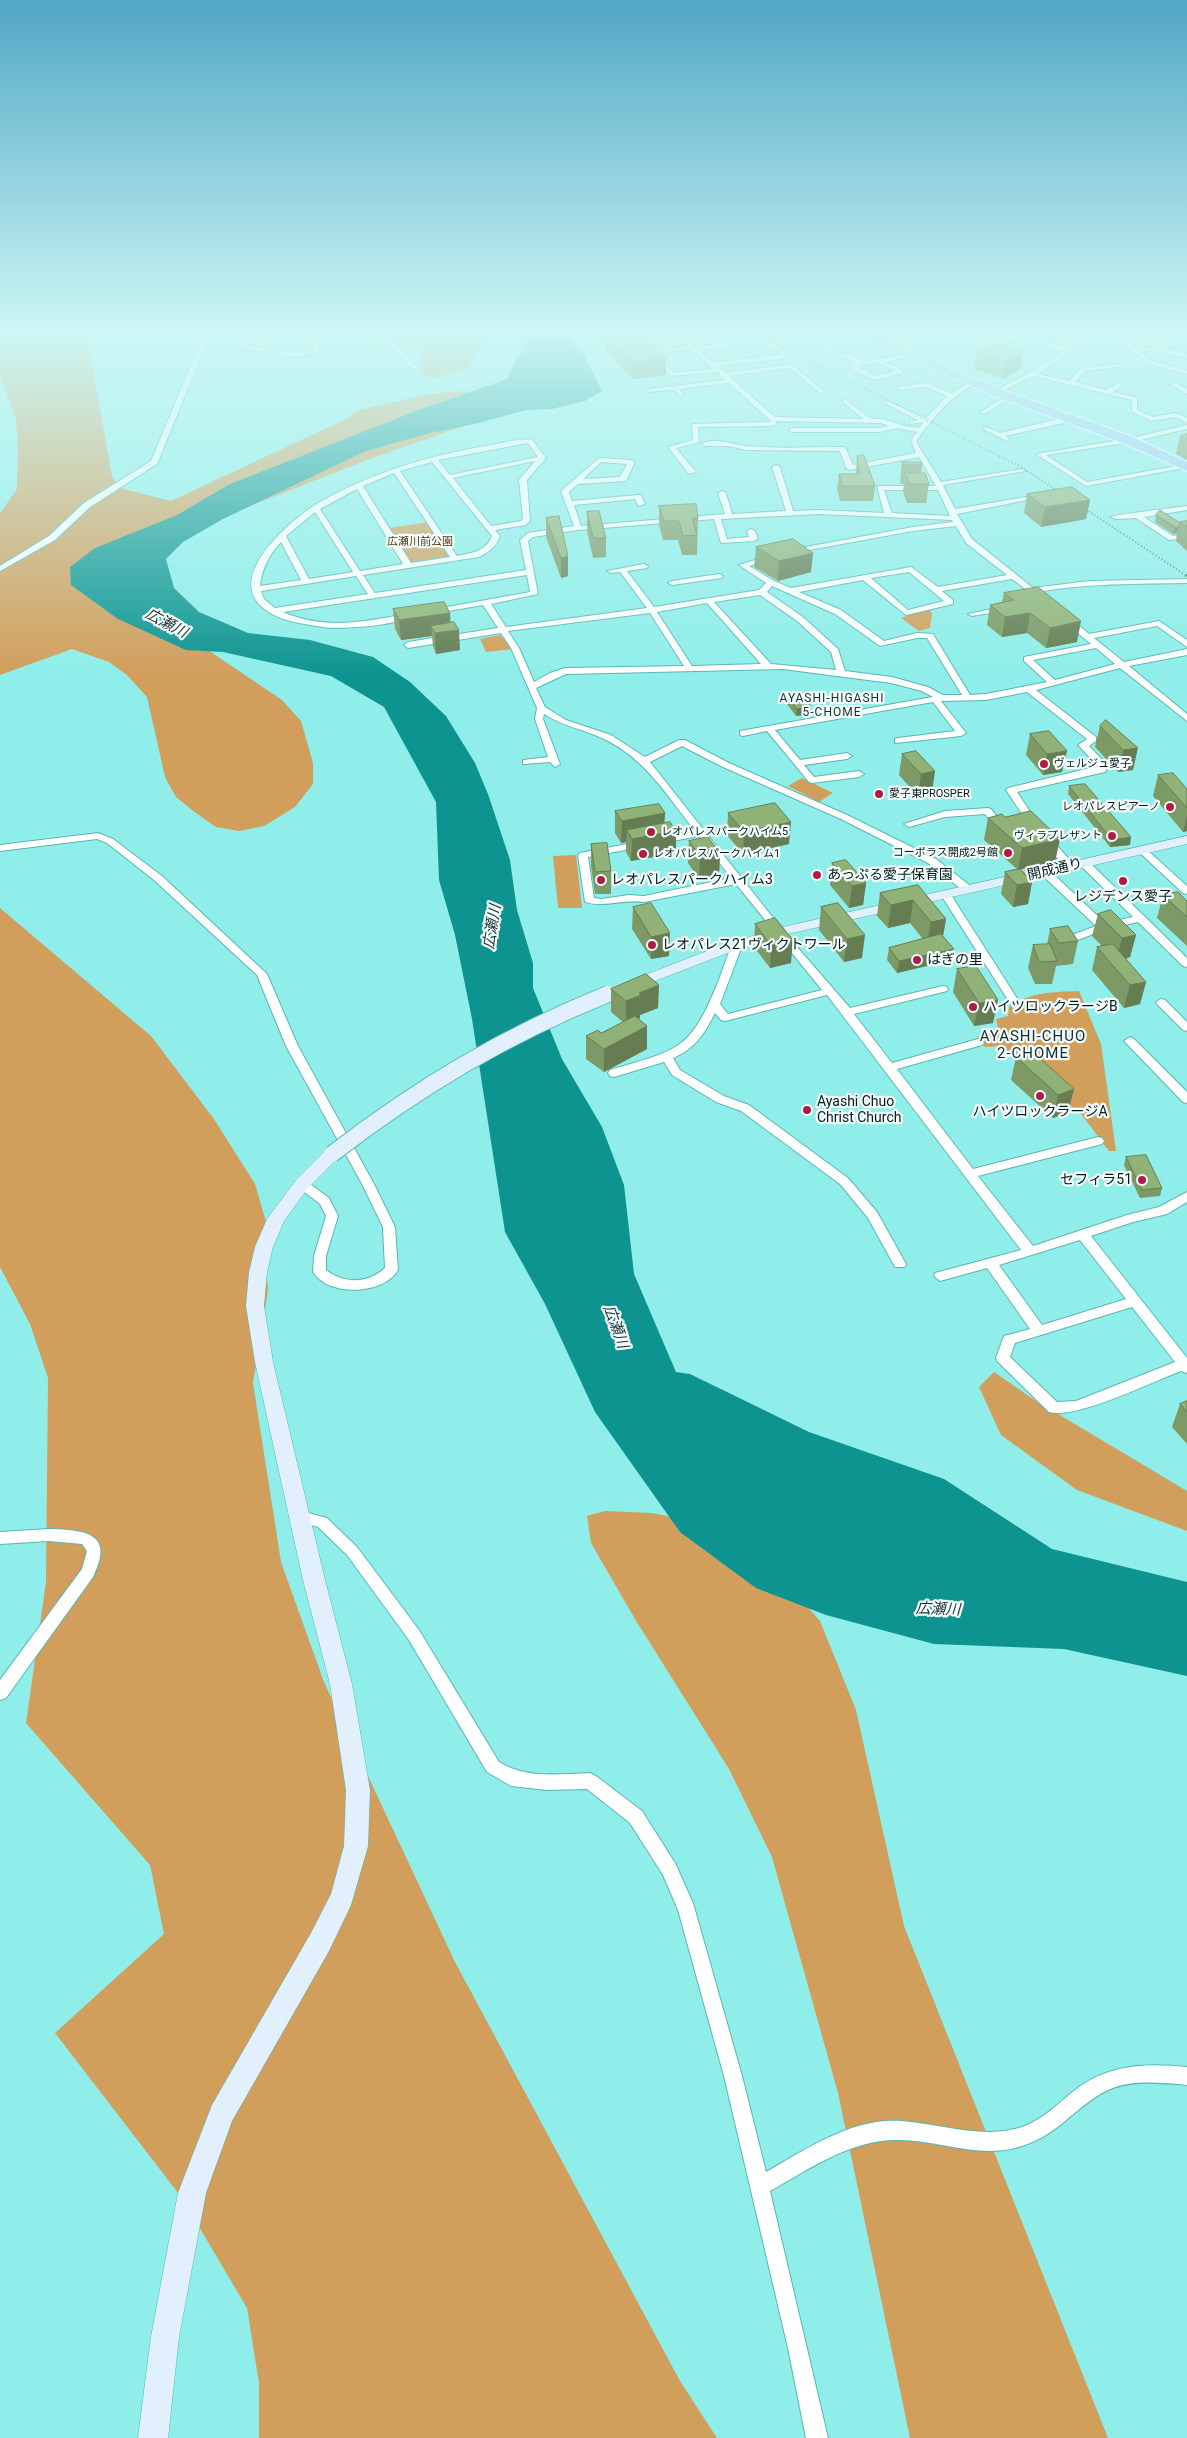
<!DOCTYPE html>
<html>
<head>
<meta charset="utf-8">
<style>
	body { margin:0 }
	canvas { display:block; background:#8feee9 }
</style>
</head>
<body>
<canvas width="1187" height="2438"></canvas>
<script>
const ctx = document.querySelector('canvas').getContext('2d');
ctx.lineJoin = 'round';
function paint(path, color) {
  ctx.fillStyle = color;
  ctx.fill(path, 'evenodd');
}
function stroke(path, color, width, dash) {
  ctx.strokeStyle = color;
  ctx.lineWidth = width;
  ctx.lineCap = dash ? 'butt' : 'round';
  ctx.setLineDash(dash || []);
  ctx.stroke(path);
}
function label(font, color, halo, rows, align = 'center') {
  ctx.font = font + ' Roboto,"Noto Sans JP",sans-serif';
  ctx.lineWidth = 4.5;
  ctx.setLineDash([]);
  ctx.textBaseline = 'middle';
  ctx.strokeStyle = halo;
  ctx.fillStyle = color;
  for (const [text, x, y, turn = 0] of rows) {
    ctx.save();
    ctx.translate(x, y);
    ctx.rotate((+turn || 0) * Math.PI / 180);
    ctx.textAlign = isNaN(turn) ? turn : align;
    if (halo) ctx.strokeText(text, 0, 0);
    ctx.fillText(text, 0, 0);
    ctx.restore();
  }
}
const green = new Path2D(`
	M0 334H82L90 352 112 477 120 488 171 501 350 417 355 411C395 403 443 386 482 393L464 426 367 460 212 521 159 552 163 593 205 648 282 700 301 721 313 763V784L295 807 264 826 239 831 216 827 192 810 176 797 165 777 147 697 127 675 109 662 72 649 0 675V513L17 489 18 450 16 419 0 376Z
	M363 334H483L484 337 468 368 436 378 421 375 420 360 427 344 366 338Z
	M428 522 451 556 411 562 389 528Z
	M929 608 932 614 930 628 919 631 901 618Z
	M500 635 514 649 486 652 480 639Z
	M802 778 833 793 819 802 788 786Z
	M576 855 582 908H558L553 856Z
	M0 908 151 1036 214 1119 255 1184 268 1229 264 1247 268 1290 253 1383 281 1562 324 1682 455 1962 680 2381 717 2438H259V2383L247 2308 182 2198 55 2033 164 1934 150 1865 26 1723 46 1582 48 1378 30 1324 0 1267Z
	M1079 991 1101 1044 1116 1151H1109L1082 1115 1001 1046 985 1047 977 1037 998 1028 996 1019 1008 1016 1009 1007C1031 992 1053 992 1079 991Z
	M994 1372 1033 1399 1187 1491V1531L1077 1490 1001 1435 979 1387Z
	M605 1511 652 1513 698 1522 762 1555 820 1621 856 1710 904 1926 1108 2438H910L838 2093 772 1857 729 1769 635 1619 591 1543 587 1516Z`);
const water = new Path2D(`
	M519 334H566L585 357 602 391 585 401 552 409 526 410 475 424 430 433 366 451 223 519 183 542 166 559 174 588 199 612 248 633 310 640 373 657 410 682 446 716 475 763 488 794 510 860 517 910 533 963V988L562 1059 602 1127 624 1185 634 1274 676 1372 690 1374 809 1432 944 1479 1052 1549 1187 1582V1676L1064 1649 934 1644 826 1615 756 1588 680 1532 595 1412 545 1304 505 1232 472 1019 455 935 439 880 436 802 384 707 331 676 223 652 186 650 118 619 71 585 70 567 95 548 177 515 230 484 416 411 507 379 516 360 526 349Z`);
const street = new Path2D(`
	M204 334H210L157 464 90 507 55 540 0 571V566L49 536 84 503 151 461Z
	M213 334H220L237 343 286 352 299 353 311 350 316 342 352 334H364L320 344 316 352 299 357 286 356 230 345Z
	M380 334H386L416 366V368H412Z
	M675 334H682L696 347 755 339 765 341 789 353V355L783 359 718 366 725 373 791 364 825 392 820 393 790 368 729 376 775 417 863 419 843 402 842 401 845 399 871 419H882L905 426 919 428 923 422 910 424V422L918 420 886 404V402H890L926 418 947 396 926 387 900 390 898 389V387L926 383 951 393 972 382H976V384C950 396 934 417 917 440L918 445 941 482 1022 469 1026 471 943 485 955 509 1038 495 1042 497 957 514 972 539 1033 588 1089 581 1187 579V583C1137 584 1087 583 1038 592L1044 598 1040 600 1012 579 942 591 953 600V604L906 615 863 580 799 592 841 610 884 641 917 633 933 634 970 695 986 694 1047 682 1024 661V657L1091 644 1064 622V618H1070L1089 634 1159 621 1187 640V647L1157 626 1094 638 1124 662 1187 649V655L1129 666 1187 714V721L1120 668 1036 690 1096 737V741L1089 746 1108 766 1105 772 1017 792 1039 825 1075 866 1070 869 1066 868 1032 829 1006 790 1008 788 1098 766 1078 745 1087 739 1027 692 986 700 941 701 966 733 961 736 895 743V739L898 738 955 731 933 702 775 730 800 760 847 753 852 756 847 759 804 765 814 777 859 771 864 774 859 777 812 783 809 782 767 731 743 736 740 735V731L933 697 922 691 891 683 783 669 566 674 536 688 545 707 566 720 611 735 645 757 679 740H685L729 763 847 815 936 859 973 888V892H965L928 863 841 819 723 767 682 746 650 762 785 933 850 1008 943 986 947 987 948 989 947 991 854 1014 892 1063 978 1039 982 1041 984 1043 982 1045 897 1069 973 1169 1098 1137 1102 1138 1104 1141 1102 1144 978 1176 1033 1246 1127 1215 1159 1207 1187 1192V1202L1167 1214 1133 1222 1091 1236 1187 1358V1373L1181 1371C1154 1381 1075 1420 1049 1412L998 1362 996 1358 1004 1336 1030 1329 987 1268 940 1281 934 1276 935 1273 1021 1250 827 995 725 1021 721 1020 715 1013C705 1033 695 1049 673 1058L680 1070 724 1096 749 1105 848 1178 877 1212 906 1264 905 1267H895L868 1218 840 1184 741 1111 716 1102 672 1075 664 1062 614 1077 610 1076 608 1073 610 1070C675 1050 689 1053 716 987 722 973 726 957 733 944L737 943 742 946 720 1004 728 1014 822 990 736 884 644 902C624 899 605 908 585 902L578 855 580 853 695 831C668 797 645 758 604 739 583 729 565 727 544 714L543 719 560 764 555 767 550 762 523 764V760L548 757 535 719 537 708 511 648 501 633 408 648 404 645 408 642 498 628 483 605 431 614 427 612 431 610 530 592 527 575 283 612C326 631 367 621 411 613L415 615C401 625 341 630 323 627 304 624 277 621 262 607 225 574 294 517 320 502 373 472 431 455 491 445 504 443 520 438 532 440L546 458 527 480 530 521 526 525 495 530 500 536C496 547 489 552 479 557L363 575 375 593 526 570 520 540 528 533 574 526 561 491 599 458 631 460 635 462 626 481 578 484 569 492 572 501 638 495H641L645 504 638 506 635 499 574 505 581 526 725 514 718 493 722 491 726 493 732 514 786 511 772 467 776 465 780 467 793 511 819 510 884 513 877 486H936L919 457 850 470 846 468 840 451 746 450 728 446H705L702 444C713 436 733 445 747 446 778 449 811 447 843 447L846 449 853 465 916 453 911 440 917 432 897 428 880 432H792L789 430 792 428H880L889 426 881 423 776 421V424L773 426 698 427 699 442 676 448 696 472 689 474 668 447 693 440 692 424 770 422V420L729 383 679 389 684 394 681 396 673 390 647 392 646 391 649 389 725 380 717 372 671 376 646 353 688 346ZM755 343 762 344 783 354 714 363 700 350ZM691 349 713 369 674 373 654 354ZM528 443 538 457 450 475 438 460ZM535 461 519 480 523 519 521 521 491 526 453 478ZM432 462 492 536C486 552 471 553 457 556L400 471ZM601 462 627 464 620 477 583 479ZM394 473 450 557 411 563 363 486ZM357 489 403 564 360 571 320 509ZM884 490H938L950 516 892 513ZM315 512 353 572 309 579 286 536ZM819 514 952 520 953 522 913 527 790 550 786 552 787 554 913 531 956 526 966 543 1007 575 938 587 911 567 791 588 774 581 749 566 774 559V555H771L739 565 766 583 759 590 654 607 627 571 647 568 648 566 644 564 607 571 611 573 620 572 647 608 506 627 491 604 538 594 528 541 533 537 578 530 714 519 721 543 754 541 758 539 755 531 751 529 747 531 749 537 727 539 721 519ZM281 542 301 580 260 586C262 568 269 555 281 542ZM909 572 944 601 908 610 871 578ZM356 576 368 594 275 608 264 599 261 591ZM772 586 835 614 880 646 917 638H927L962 695H943L928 687 892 677 845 671 838 649 803 617 767 592ZM760 595 797 621 831 652 836 670 771 664 714 602ZM707 603 761 664 692 666 657 612ZM650 613 684 666 565 668 550 673 534 682 519 648 508 631ZM1096 648 1115 664 1055 680 1033 660ZM699 836 731 878 644 896 629 895 602 899 594 898 588 857ZM1080 1240 1126 1299 1042 1325 999 1265ZM1132 1307 1175 1362 1076 1401 1057 1402 1010 1357 1015 1343Z
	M855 334 863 335 806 346 803 344Z
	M920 334H927L938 342 896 353V351L930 341Z
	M1004 334 1031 339 1037 334H1044L1037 340 1068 347 1085 334H1092L1038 374 1069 381 1081 368 1122 364 1120 367 1085 371 1075 382 1106 390 1119 383H1123V385L1113 392 1137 398V410L1153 417 1176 413 1187 418V423L1175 417 1152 421 1132 412V400L1033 376 998 393H994V391L1031 372 1064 350 1007 338Z
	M1096 334 1124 337 1136 347 1157 348 1172 343 1153 334H1161L1180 342V344L1164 349 1187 354V358L1147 350H1140L1151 361 1187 370V374L1147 363 1120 340Z
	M825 346 837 353H847L864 361 909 354 912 356 886 362 903 371V373L874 380 852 370 850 365 856 363C843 355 836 358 823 349ZM879 363 895 371 875 376 857 366Z
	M1172 383H1176L1187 389V394L1172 385Z
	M1007 396 1012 397 984 414 979 413Z
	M1070 416 1073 418 1064 423 1005 436 1010 439 1007 441 983 429 986 427 1000 433Z
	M1187 425V429L1132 442 1046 455 1087 482 1187 464V468H1184L1086 486 1036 454 1132 438Z
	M1187 506V510L1144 517 1173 536 1187 534V538L1169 540 1136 518 1115 519 1111 517C1116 514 1176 508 1187 506Z
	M719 574 723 576 722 578 672 585 668 583 672 581Z
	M1006 606H1009V610L972 616 968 614Z
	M988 808 991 809 1008 830 1006 832H1000L985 814 945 817 909 827 904 824 945 811Z
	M98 833 113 839 162 876 267 974 298 1046 374 1184 395 1227 398 1270C384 1295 328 1297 313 1272L314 1256 326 1216 320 1204 298 1187 296 1184 298 1181H306L329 1198 338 1216 326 1256V1270C345 1284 367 1284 385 1268L383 1227 362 1184 286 1046 257 975 154 880 107 843 97 839 0 851V845Z
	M1142 847 1145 848 1187 886V894L1183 893 1139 852V848Z
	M1084 860 1088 861 1187 958V967L1183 966 1138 922 1107 929 1064 945H1056V941L1096 926 1041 874V870H1049L1105 923 1133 917 1080 865 1079 863Z
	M946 892 951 895 1018 1000 1017 1002 1013 1003 1008 1000 941 895Z
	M1161 999 1165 1000 1187 1022V1031L1183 1030 1157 1004 1156 1002Z
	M1130 1037 1134 1039 1187 1092V1103L1183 1102 1126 1043 1124 1041Z
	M301 1511 327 1518 357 1547 419 1630 499 1762C527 1779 558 1774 590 1773L596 1776 642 1811 675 1863 693 1903 742 2076 766 2172C806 2149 853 2117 902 2121 940 2124 977 2138 1015 2129 1040 2123 1056 2105 1075 2090 1109 2064 1146 2063 1187 2067V2085C1162 2083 1132 2079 1108 2090 1073 2107 1059 2137 1015 2148 976 2158 938 2140 899 2140 851 2139 810 2169 770 2191L828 2438H806L788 2348 724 2076 678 1910 663 1875 630 1823 587 1789 547 1790 511 1786 487 1772 409 1640 347 1555 318 1527 296 1521 294 1517 296 1513Z
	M49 1529C86 1530 115 1533 93 1577L6 1698 0 1700V1680L82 1569 87 1551 82 1544 49 1541 0 1544V1532Z`);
const secondary = new Path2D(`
	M1187 836V844L783 935 725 954 634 989 629 991 621 986 624 983 715 948 774 929Z
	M332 1148 338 1150 340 1154 338 1158 308 1188 284 1221 273 1247 267 1272 264 1306 273 1362 325 1580 352 1684 370 1790 368 1846 351 1905 329 1951 232 2121 206 2193 179 2337 168 2438H138L151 2337 178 2193 212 2105 311 1933 331 1894 344 1846 346 1790 330 1684 303 1580 255 1362 246 1306 249 1272 255 1247 267 1219 296 1180 326 1150Z`);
const highway = new Path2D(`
	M851 334H867L1000 389 1133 437 1187 462V471L1123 443 992 395Z`);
const railFar1 = new Path2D(`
	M755 334 1023 468 1187 576`);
const rail = new Path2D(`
	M1185 575 1187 576`);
const secondaryBridge = new Path2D(`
	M332 1154C419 1087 506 1035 608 994`);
const wall = new Path2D(`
	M606 334 666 375 633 379 606 351Z
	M999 344 1020 369 1004 379 974 369 976 352Z
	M1187 434V460L1176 454 1180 436Z
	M857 456 875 486 873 501H840L837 489 839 474H856Z
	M902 462 922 465 921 473 929 484 926 503H907L903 492 904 484H901L900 481Z
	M1027 494 1090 500 1086 519 1041 527 1024 513Z
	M659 506 698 518 697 555H682L678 540H663L659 525Z
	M587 512 606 538V557L593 558 587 531Z
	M1156 515 1180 523V522L1187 521V551L1176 541 1177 533 1173 534 1155 522Z
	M546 518 568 576 561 578 546 537Z
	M756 547 811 572 778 581 754 567Z
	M1004 593 1077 642 1046 648 1027 633 1002 637 987 625 990 605 1002 602Z
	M393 609 450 622 460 650 436 654 433 646 432 636 401 640 395 629Z
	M788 697 811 706 810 714 796 716 787 704Z
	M1106 720 1133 770 1118 772 1095 747 1100 726Z
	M1049 731 1062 772 1043 775 1026 755 1030 734Z
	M916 751 932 793 918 796 899 775 902 754Z
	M1158 775 1187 789V831L1183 832 1153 796Z
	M1069 786 1130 845 1110 847 1068 794Z
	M615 811 664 823 676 831V853L631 861 626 852V842L621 843 615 833Z
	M728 813 789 844 743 854 727 835Z
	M1005 817 1060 839 1055 861 1021 869 1032 882 1028 904 1013 907 1001 894 1005 872 1017 869 984 840 988 818Z
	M689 841 720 853 719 875 699 879 688 863Z
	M591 844 611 871V894H595L591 866Z
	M832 863 866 883 863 905 849 908 830 885Z
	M918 885 946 919 943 936 952 960 897 973 887 960 889 948 923 939 910 923 888 928 877 916 880 893Z
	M1163 895 1187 901V946L1157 918Z
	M838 903 862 958 844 962 819 930 821 907Z
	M633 907 669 956 651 959 632 929Z
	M1098 914 1136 935 1130 957 1126 959 1146 982 1140 1004 1124 1008 1092 970 1097 947 1102 946 1092 936Z
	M755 924 791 963 770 968 754 947Z
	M1050 929 1078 941 1073 964 1056 966 1052 984H1035L1028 968 1033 945H1047Z
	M957 969 993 1023 974 1026 953 992Z
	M611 989 658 1008 640 1015V1018L638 1019 647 1026V1049L604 1072 586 1059V1036L601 1033 623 1022 611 1012Z
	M1016 1057 1074 1089 1068 1112 1053 1118 1011 1080Z
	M1126 1157 1162 1188 1160 1196 1140 1198 1124 1165Z
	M1187 1401V1444L1172 1427 1180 1404Z`);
const shadedWall = new Path2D(`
	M1023 352 1020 369 1004 379 1006 362Z
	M666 358V375L633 379V362Z
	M1090 500 1086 519 1041 527 1045 507Z
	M1175 527H1179L1177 533 1173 534Z
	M813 553 811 572 778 581 779 561Z
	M568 556V576L561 578V558Z
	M450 613 451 631 459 630 460 650 436 654 435 633 431 626 432 636 401 640 399 620Z
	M1030 613 1027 633 1002 637 1005 617Z
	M1081 621 1077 642 1046 648 1050 628Z
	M811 706 810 714 796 716 797 709Z
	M1138 748 1133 770 1118 772 1123 750Z
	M1067 751 1062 772 1043 775 1047 754Z
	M935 771 932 793 918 796 921 774Z
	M665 813 664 833 676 831V853L631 861 632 839 627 830 626 842 621 843 622 821Z
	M1187 816V831L1183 832Z
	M791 822 789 844 743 854 744 832Z
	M1131 837 1130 845 1110 847 1112 840Z
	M1060 839 1055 861 1018 870 1022 848Z
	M720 853 719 875 699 879 700 857Z
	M1032 882 1028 904 1013 907 1017 885Z
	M866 883 863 905 849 908 852 886Z
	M913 900 910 923 888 928 891 905Z
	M946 919 942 941 927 944 931 922Z
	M670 933 669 956 651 959V937Z
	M865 935 862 958 844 962 847 939Z
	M1136 935 1130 957 1116 961 1122 938Z
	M793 940 791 963 770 968 771 945Z
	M954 949 952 960 897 973 899 961Z
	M1146 982 1140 1004 1124 1008 1130 985Z
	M659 985 658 1008 640 1015V1018L626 1024V1001L639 993Z
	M998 1000 993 1023 974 1026 979 1003Z
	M647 1026V1049L604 1072V1049Z
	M1074 1089 1068 1112 1053 1118 1058 1095Z`);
const building = new Path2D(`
	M606 334H641L666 358 633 362Z
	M999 344 1023 352 1006 362 976 352Z
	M1187 434V439L1180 436Z
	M864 455 875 486H842L839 474H859L857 456Z
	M902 462H921L922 465H904Z
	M905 473H925L929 484H910Z
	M1072 487 1090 500 1045 507 1027 494Z
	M696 504 698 518H692L697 535 683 536 679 521H664L659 506Z
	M1160 510 1180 523 1179 527H1175L1156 515Z
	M599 511 606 538H593L587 512Z
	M559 516 568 556 561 558 546 518Z
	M1187 521V527L1180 522Z
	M793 539 813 553 779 561 756 547Z
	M1038 587 1081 621 1050 628 1030 613 1005 617 990 605 1014 600 1004 593Z
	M444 602 450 613 399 620 393 609Z
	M454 622 459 630 435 633 431 626Z
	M801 695 811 706 797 709 788 697Z
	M1106 720 1138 748 1123 750 1100 726Z
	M1049 731 1067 751 1047 754 1030 734Z
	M916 751 935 771 921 774 902 754Z
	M1173 773 1187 789V808L1158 775Z
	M1085 784 1131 837 1112 840 1069 786Z
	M775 803 791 822 744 832 728 813Z
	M659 804 665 813 622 821 615 811Z
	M1031 811 1060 839 1022 848 988 818 1002 814 1005 817Z
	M670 822 676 831 632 839 627 830Z
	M708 837 720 853 700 857 689 841Z
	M607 843 611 871 595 872 591 844Z
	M846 860 866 883 852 886 832 863Z
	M1020 869 1032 882 1017 885 1005 872Z
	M918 885 946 919 931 922 913 900 891 905 880 893Z
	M1178 892 1187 901V917L1163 895Z
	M651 903 670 933 651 937 633 907Z
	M838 903 865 935 847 939 821 907Z
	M1111 910 1136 935 1122 938 1098 914Z
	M775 918 793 940 771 945 755 924Z
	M1068 926 1078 941 1059 943 1050 929Z
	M941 934 954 949 899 961 889 948Z
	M1050 944 1057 961 1039 962 1033 945Z
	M1113 944 1146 982 1130 985 1097 947Z
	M976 966 998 1000 979 1003 957 969Z
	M646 974 659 985 639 993 641 995 626 1001 611 989Z
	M635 1016 647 1026 604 1049 586 1036 598 1030 601 1033Z
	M1032 1051 1074 1089 1058 1095 1016 1057Z
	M1146 1155 1162 1188 1142 1190 1126 1157Z
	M1187 1401V1412L1180 1404Z`);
const markers = [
	[1044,764,5,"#af1c46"],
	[879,794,5,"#af1c46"],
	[1170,807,5,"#af1c46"],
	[651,832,5,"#af1c46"],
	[1112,836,5,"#af1c46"],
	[1008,853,5,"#af1c46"],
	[643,854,5,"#af1c46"],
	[817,875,5,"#af1c46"],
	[601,880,5,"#af1c46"],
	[1123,881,5,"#af1c46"],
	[652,945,5,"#af1c46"],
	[917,960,5,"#af1c46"],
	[973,1007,5,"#af1c46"],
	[1040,1096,5,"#af1c46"],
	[807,1110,5,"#af1c46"],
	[1142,1180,5,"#af1c46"]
];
const farParknames = [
	["広瀬川前公園",420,542]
];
const farPoinames = [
	["ヴェルジュ愛子",1054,764],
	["愛子東PROSPER",889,794],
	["レオパレスピアーノ",1160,807,"right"],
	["レオパレスパークハイム5",661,832],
	["ヴィラプレザント",1102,836,"right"],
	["コーポラス開成2号館",998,853,"right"],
	["レオパレスパークハイム1",653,854]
];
const farNeighbourhoodnames = [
	["AYASHI-HIGASHI",832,699],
	["5-CHOME",832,713]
];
const streetNames = [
	["開成通り",1055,870,-13]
];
const poiNames = [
	["あっぷる愛子保育園",827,875],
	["レオパレスパークハイム3",611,880],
	["レジデンス愛子",1123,897,"center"],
	["レオパレス21ヴィクトワール",662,945],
	["はぎの里",927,960],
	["ハイツロックラージB",983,1007],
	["Ayashi Chuo",817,1102],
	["Christ Church",817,1118],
	["ハイツロックラージA",1040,1112,"center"],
	["セフィラ51",1132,1180,"right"]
];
const waterNames = [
	["広瀬川",166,624,28],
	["広瀬川",493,927,-81],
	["広瀬川",615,1327,70],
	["広瀬川",938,1610,2]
];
const neighbourhoodNames = [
	["AYASHI-CHUO",1033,1037],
	["2-CHOME",1033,1054]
];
paint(green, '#d29e5b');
paint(water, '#0e9490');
stroke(street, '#58b7b3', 2);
stroke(secondary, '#58b7b3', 1);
stroke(highway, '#fff', 2);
paint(street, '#fff');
paint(secondary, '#e2effd');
paint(highway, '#a0c9f7');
stroke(railFar1, '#45817e', 2, [1, 2.5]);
stroke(rail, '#45817e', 2.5, [2, 4]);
stroke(secondaryBridge, '#58b7b3', 18, []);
stroke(secondaryBridge, '#e2effd', 16);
paint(wall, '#7d9965');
paint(shadedWall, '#667d53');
paint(building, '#91b276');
stroke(building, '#667d53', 1);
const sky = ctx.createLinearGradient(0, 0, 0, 675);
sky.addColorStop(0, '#51a7c5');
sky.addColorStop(0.49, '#cdf7f5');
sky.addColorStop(1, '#cdf7f500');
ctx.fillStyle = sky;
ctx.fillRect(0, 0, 1187, 675);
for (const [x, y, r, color] of markers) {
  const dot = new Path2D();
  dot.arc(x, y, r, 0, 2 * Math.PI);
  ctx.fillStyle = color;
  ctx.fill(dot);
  stroke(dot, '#f5fdfd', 2);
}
label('11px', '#553a16', '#f5fdfd', farParknames);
label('11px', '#001b1a', '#f5fdfd', farPoinames, 'left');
ctx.letterSpacing = '1px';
label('12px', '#102f2e', '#f5fdfd', farNeighbourhoodnames);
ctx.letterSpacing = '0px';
label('14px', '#001b1a', '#f5fdfd', streetNames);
label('14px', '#001b1a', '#f5fdfd', poiNames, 'left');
label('italic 15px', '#193231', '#f5fdfd', waterNames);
ctx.letterSpacing = '1px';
label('15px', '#102f2e', '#f5fdfd', neighbourhoodNames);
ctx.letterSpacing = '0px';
</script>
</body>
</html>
